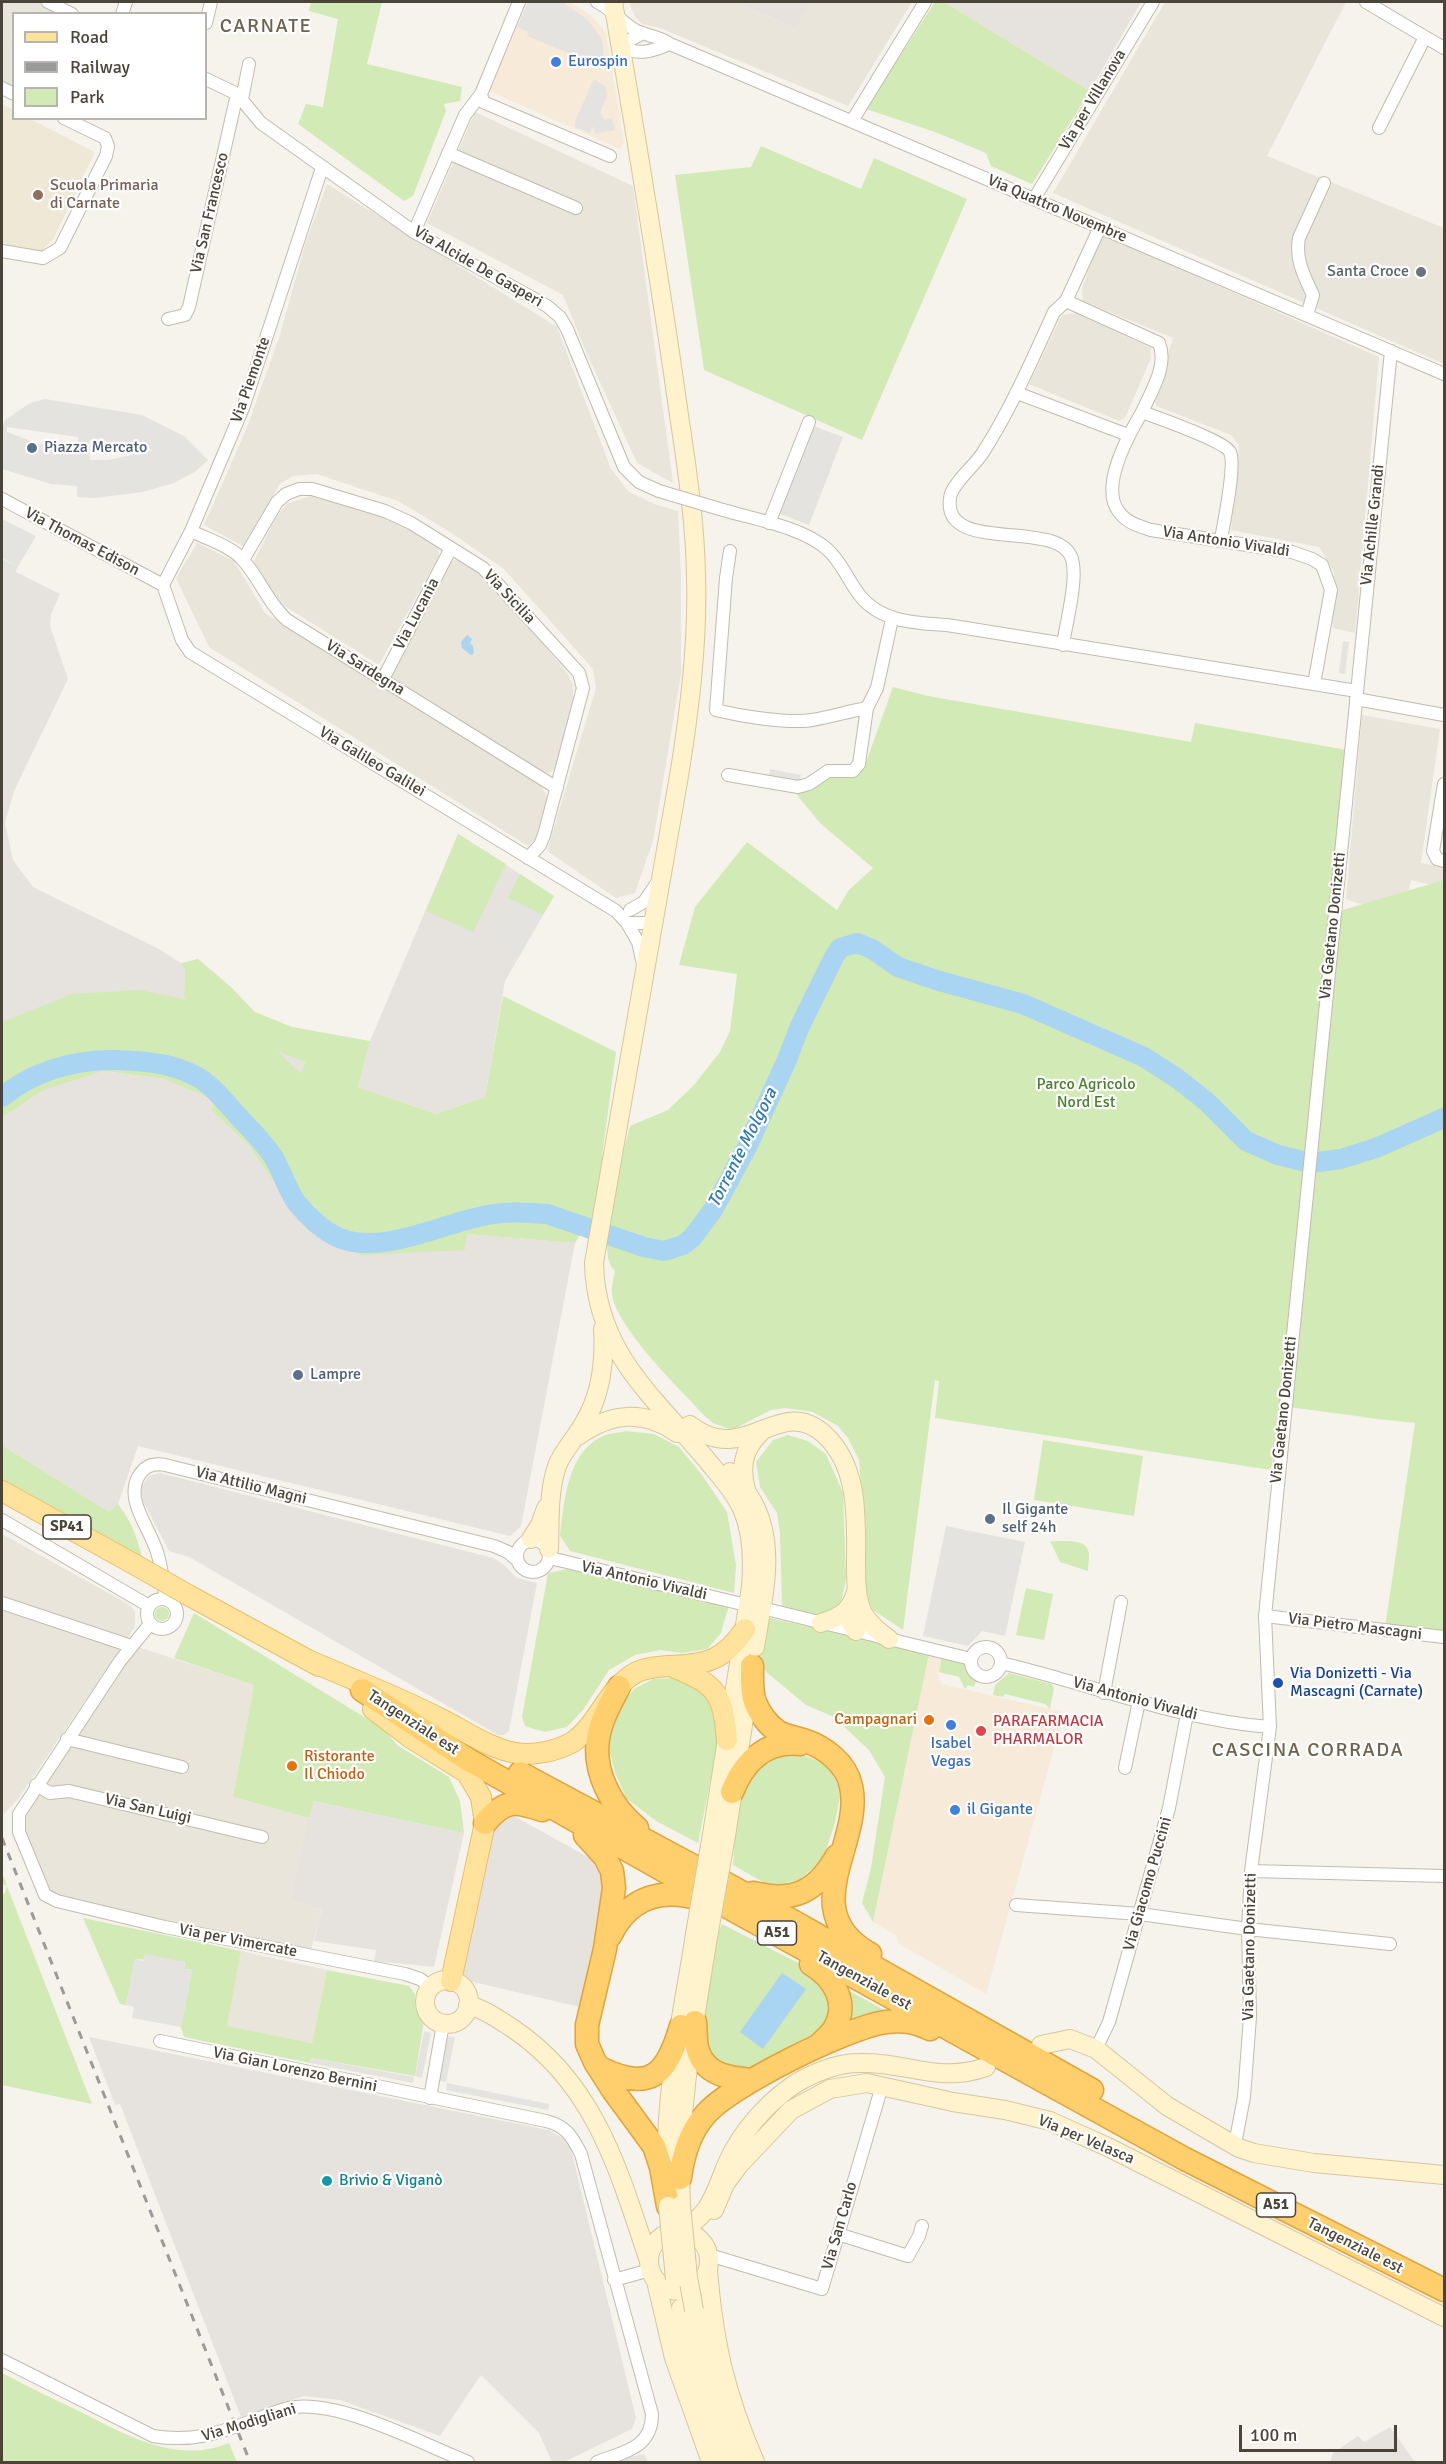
<!DOCTYPE html>
<html>
<head>
<meta charset="utf-8">
<style>
	body { margin:0 }
	#map { position:relative; width:1446px; height:2464px; overflow:hidden; background:#f6f3ec; font-family:Signika,sans-serif }
	canvas { display:block }
	.frame { position:absolute; inset:0; border:3px solid #4b4439; pointer-events:none }
	.legend { position:absolute; left:12px; top:12px; width:195px; height:108px; box-sizing:border-box; background:#fff; border:2px solid #b7b4b0; margin:0; padding:8px 10px; list-style:none; font-size:18px; color:#4b4439 }
	.legend li { display:flex; align-items:center; gap:12px; height:30px }
	.legend b { width:30px; border:2px solid #b7b4b0 }
	.scale { position:absolute; left:1239px; top:2425px; width:158px; height:27px; box-sizing:border-box; border:3px solid #4b4439; border-top:0; padding-left:8px; font-size:18px; line-height:21px; white-space:nowrap; color:#4b4439; -webkit-text-stroke:4px #fff; paint-order:stroke }
</style>
</head>
<body>
<div id="map">
<canvas width="1446" height="2464"></canvas>
<div class="frame"></div>
<ul class="legend">
<li><b style="height:8px;background:#ffe39c"></b>Road</li>
<li><b style="height:8px;background:#9a9a9a"></b>Railway</li>
<li><b style="height:16px;background:#d2eab5"></b>Park</li>
</ul>
<div class="scale">100 m</div>
</div>
<script>
const ctx = document.querySelector('canvas').getContext('2d');
ctx.lineJoin = 'round';
function paint(path, color) {
  ctx.fillStyle = color;
  ctx.fill(path, 'evenodd');
}
function stroke(path, color, width, dash) {
  ctx.strokeStyle = color;
  ctx.lineWidth = width;
  ctx.lineCap = dash ? 'butt' : 'round';
  ctx.setLineDash(dash || []);
  ctx.stroke(path);
}
function label(font, color, halo, rows, align = 'center') {
  ctx.font = font + ' Signika,sans-serif';
  ctx.lineWidth = 4.5;
  ctx.setLineDash([]);
  ctx.textBaseline = 'middle';
  ctx.strokeStyle = halo;
  ctx.fillStyle = color;
  for (const [text, x, y, turn = 0] of rows) {
    ctx.save();
    ctx.translate(x, y);
    ctx.rotate((+turn || 0) * Math.PI / 180);
    ctx.textAlign = isNaN(turn) ? turn : align;
    if (halo) ctx.strokeText(text, 0, 0);
    ctx.fillText(text, 0, 0);
    ctx.restore();
  }
}
const residential = new Path2D(`
	M2 2H41L66 13 14 14 13 88 2 82Z
	M629 2H735L796 28 812 2H912L848 106 660 28 642 24 635 17Z
	M1165 2H1346L1267 156 1444 228V364L1053 193Z
	M475 112 633 186 673 483 637 463 584 347 563 295 427 223Z
	M327 184 557 327 611 469 629 492 657 505 678 511 681 576V674L653 841 635 893 616 898 547 851 596 688 593 669 504 569 450 532 398 501 317 474 293 476 280 484 243 546 204 525 246 430 279 338 305 245Z
	M1101 234 1379 357 1355 633 1333 628 1334 572 1319 547 1231 530 1239 445 1231 435 1156 406 1155 396 1173 338 1083 301 1082 289Z
	M1076 313 1151 348V358L1125 418 1119 421 1029 384 1062 315Z
	M311 496 386 517 438 546 439 556 379 665 283 605 253 563 277 516 288 503Z
	M197 543 234 561 265 613 540 785 548 797 540 835 528 846 209 647 176 578Z
	M459 559 485 575 568 674 573 685V702L556 769 546 774 391 676 451 561Z
	M1362 715 1440 729 1421 863 1444 867V888L1411 880 1404 910 1357 903 1346 899Z
	M2 1534 130 1605 135 1612V1627L18 1799 4 1814 2 1808Z
	M135 1646 254 1685 233 1797 309 1818 291 1900 322 1909 311 1950 185 1926 49 1895 23 1835 25 1809Z
	M241 1951 327 1970 312 2043 226 2026Z`);
const commercial = new Path2D(`
	M528 2H570L592 16 606 33 624 143 620 149 489 91Z
	M929 1654 942 1657 938 1676 941 1684 1064 1712 986 1994 898 1943 896 1935 873 1922Z`);
const industrial = new Path2D(`
	M735 2H812L796 28Z
	M944 2H1141L1090 91Z
	M2 559 15 565 16 572 60 594 51 614 50 626 68 679 14 791 5 823 13 860 33 887 157 948 181 963 185 971 184 997 229 1029 305 1062 297 1083 250 1066 2 1072Z
	M458 834 554 896 505 981 485 1097 436 1114 358 1087 370 1041Z
	M104 1071 164 1079 213 1100 212 1111 249 1146 308 1231 465 1250 467 1234 575 1243 521 1526 510 1536 138 1446 118 1504 109 1512 2 1445V1118L44 1090Z
	M160 1473 493 1558 503 1564 517 1578 537 1583 509 1731 504 1735H498L189 1557 169 1551 143 1501 141 1487 149 1476Z
	M312 1801 464 1833 434 1967 374 1961 376 1950 314 1941 322 1909 291 1900Z
	M510 1814 599 1863 606 1887 580 2007 469 1981 460 1974 493 1822Z
	M89 2037 548 2130 564 2139 571 2149 636 2418 632 2429 564 2462H552L539 2433 481 2375 440 2436 340 2400 304 2396 241 2417 120 2104 115 2105Z
	M1390 2427 1415 2462H1330L1333 2453 1358 2436 1364 2442Z
	M644 2454 648 2462H614L625 2458Z`);
const education = new Path2D(`
	M2 104 13 110 14 118 30 119 95 152 54 238 41 252 2 244Z`);
const green = new Path2D(`
	M311 2H382L367 64 462 87 460 101 444 104 446 111 413 196 404 201 298 124 306 104 323 107 338 19 309 11Z
	M935 2H944L1090 91 1032 184 991 166 986 153 935 132 866 109Z
	M761 146 861 189 874 158 967 199 862 440 704 370 675 175 751 167Z
	M893 687 928 696 1191 742 1195 723 1347 750 1336 912 1444 880V1635L1385 1628 1415 1423 1330 1414 1380 1419 1280 1406 1271 1470 935 1418 939 1381 935 1380 903 1630 873 1610 866 1595 865 1529 859 1460 848 1438 838 1426 813 1412 785 1408 771 1410 732 1430 713 1423 706 1417C682 1392 615 1326 612 1294 611 1287 614 1278 615 1271 606 1263 607 1248 608 1238L585 1227 575 1243 467 1234 465 1250 362 1255 308 1231 249 1146 212 1111 213 1100 164 1079 104 1071 44 1090 2 1118V1022L72 994 140 990 187 1000 184 997 185 971 181 963 198 959 231 987 255 1012 292 1027 370 1041 358 1087 436 1114 485 1097 503 996 616 1052 602 1156 621 1161 630 1126 668 1110 694 1085 720 1052 730 1031 737 974 679 965 695 907 747 842 837 910 848 891 873 868 820 823 797 795 808 776 864 768ZM277 1051 305 1062 301 1073H300Z
	M458 834 506 864 473 932 426 911Z
	M520 874 554 896 543 915 508 898Z
	M626 1431 654 1434 679 1447 702 1475 727 1512 736 1565 734 1593 570 1551 560 1536C564 1502 567 1452 603 1436 609 1433 619 1433 626 1431Z
	M788 1435 808 1441 826 1454 843 1493 846 1579 841 1602 823 1616 782 1606 780 1533 777 1513 760 1487 756 1462 773 1440Z
	M1043 1440 1143 1456 1134 1516 1034 1500Z
	M2 1445 109 1512 118 1504C131 1521 137 1536 142 1557L2 1479Z
	M1050 1541C1060 1542 1084 1538 1088 1550 1090 1555 1088 1565 1088 1571L1060 1562Z
	M568 1569 729 1605 721 1633 707 1649 682 1653 660 1650 635 1655 609 1670 583 1710 567 1727 544 1732 525 1726 522 1717 548 1573Z
	M1026 1588 1053 1594 1044 1640 1016 1635Z
	M155 1614a7 7 0 1 1 14 0a7 7 0 1 1-14 0Z
	M194 1613 384 1729 397 1745 449 1777 460 1801 464 1833 313 1801 309 1818 233 1797 254 1685 174 1658Z
	M770 1618 929 1654 873 1922 862 1903 871 1868 885 1777 869 1750 834 1717 806 1705 765 1671 758 1659Z
	M942 1657 967 1664 976 1681 974 1687 968 1685 965 1689 959 1677 939 1672Z
	M1009 1673 1051 1684 1054 1688 1050 1709 1045 1704 1005 1694 1003 1697 993 1695 995 1685Z
	M676 1678 699 1684 722 1723 698 1843 656 1821 626 1798 615 1772 608 1745 615 1713 634 1689 653 1679Z
	M786 1754 806 1756 828 1765 841 1792 835 1823 823 1859 799 1880 770 1886 733 1865 736 1813 741 1791 765 1760Z
	M2 1872 7 1886 92 2104 2 2085V1895L5 1893 7 1886 2 1884Z
	M83 1918 241 1951 227 2026 312 2043 327 1970 409 1986 415 1994V2007L424 2021 415 2076 311 2058 310 2063 184 2037 181 2027 192 1970 184 1969 185 1962 135 1959 126 2005 120 2004Z
	M722 1924 818 1973 833 2011 821 2031 799 2045 750 2069 736 2071 701 2051 711 1950Z
	M848 1990 889 2013 847 2026 845 1991Z
	M2 2373C29 2387 57 2401 85 2414 129 2437 179 2464 229 2443L237 2462H2Z`);
const parking = new Path2D(`
	M528 2H562L588 20 602 39 605 68 527 36 528 32 517 27Z
	M594 79 606 87 607 96 600 112 604 120 612 118 615 130 595 134 593 126 590 133 575 127V121Z
	M45 399 142 415 184 436 208 460 196 471 174 483 143 492 95 498 77 497V486L51 484 2 469V427L5 420 30 403ZM7 427 78 437V449L39 444 7 432ZM89 440 147 446 152 451 108 460H90Z
	M811 425 843 437 809 525 778 513Z
	M2 519 36 536 15 572V565L2 558Z
	M1343 641 1349 642 1345 674 1339 673Z
	M770 769 801 775 800 782 769 776Z
	M508 898 543 915 520 955 487 940Z
	M946 1526 1025 1542 1005 1636 982 1631 968 1646 923 1636Z
	M144 1954 185 1962 184 1969 192 1970 181 2027 132 2018 134 2007 126 2005 135 1959 143 1961Z
	M424 2031 431 2033 422 2078 415 2076Z
	M448 2036 455 2037 446 2082 440 2081Z
	M311 2058 414 2077 413 2083 310 2063Z
	M447 2083 549 2104 548 2110 446 2090Z`);
const water = new Path2D(`
	M467 635 472 639 470 644 473 646 474 653 471 655 462 648 461 642Z
	M782 1973 806 1989 763 2049 740 2032Z`);
const river = new Path2D(`
	M2 1097C33 1071 76 1059 116 1060 148 1061 185 1064 210 1086 220 1095 229 1106 238 1116 250 1129 264 1142 274 1158 282 1172 287 1189 296 1202 307 1216 325 1233 342 1239 384 1254 442 1224 483 1216 503 1211 527 1212 547 1214L644 1247 664 1251 683 1245 692 1238 713 1210 747 1147 786 1062 800 1026 834 957 840 948 857 943 872 949 898 967 936 980 1023 1004 1144 1057 1178 1079 1207 1102 1246 1141 1278 1155 1310 1163 1341 1159 1376 1148 1444 1118`);
const street = new Path2D(`
	M48 2 72 14
	M519 2 481 94 483 102 610 156
	M597 2C612 9 621 22 635 30 647 36 659 36 670 44L1444 374
	M1366 2 1425 37 1379 128
	M122 14 126 2
	M206 23 211 2
	M643 33 621 45C636 57 653 51 670 44
	M1425 37 1444 48
	M206 79 237 94 261 123 414 232 547 306 560 317 567 329 624 467 639 482 659 491
	M2 88 14 94
	M242 99 249 64
	M852 121 925 2
	M448 153 576 208
	M1034 199 1153 2
	M414 232 465 115 481 94
	M2 251 43 258 60 248 106 156 108 146 105 138 64 118
	M1066 301 1159 343C1168 366 1152 390 1142 412 1156 417 1227 442 1230 452 1236 465 1224 522 1221 539
	M1307 315 1313 295C1304 276 1295 259 1299 238L1324 183
	M168 319 185 315 189 307 237 94
	M1017 393 1128 435
	M1142 412C1129 434 1099 487 1119 512 1127 523 1139 526 1151 530L1292 552 1312 559 1322 565 1331 590 1314 684
	M2 499 163 585
	M723 510C754 519 802 527 827 549 840 560 846 576 856 590 876 622 914 623 947 625L1357 691
	M769 523 809 422
	M191 531C207 539 231 546 243 560 260 579 268 603 287 620L557 788
	M730 551 726 578 716 710C740 716 788 724 812 720 831 717 849 711 867 708
	M243 560 277 502 286 494 299 489H312L385 511 411 523 483 568 579 673 583 688 544 835 540 845 528 858
	M163 585 182 640 190 652 616 911 627 923H653
	M163 585 191 531 243 408 322 168
	M1063 645C1066 622 1078 581 1072 559 1059 517 942 556 950 498 951 485 974 466 982 454 1011 409 1032 360 1054 312L1066 301 1100 227
	M383 679 451 548
	M1356 699 1444 715
	M728 775 798 787 809 784 828 771H853L859 764 867 708 877 688 892 619
	M1444 784 1433 851 1437 859 1444 861
	M630 910 644 902 657 883
	M627 923 638 942 643 964
	M2 1520 149 1606
	M517 1556a16 16 0 1 1 32 0a16 16 0 1 1-32 0Z
	M550 1558 738 1603
	M147 1614a15 15 0 1 1 30 0a15 15 0 1 1-30 0Z
	M166 1599C163 1583 162 1567 157 1552 150 1528 123 1498 140 1474 146 1465 155 1463 165 1465L494 1546 508 1552 517 1560
	M2 1603 131 1646
	M770 1610 971 1659
	M1265 1616 1444 1637
	M150 1624 120 1661 19 1814V1832L45 1895 57 1901 165 1927 405 1974 420 1979 431 1987
	M971 1662a15 15 0 1 1 30 0a15 15 0 1 1-30 0Z
	M1001 1663C1091 1684 1177 1720 1270 1727
	M1104 1693 1121 1602
	M67 1739 182 1767
	M1125 1768 1139 1701
	M36 1785 50 1793 69 1791 262 1837
	M1251 1871 1444 1876
	M1016 1905 1140 1914 1248 1929 1390 1944
	M160 2041 546 2121C566 2126 572 2136 581 2154L652 2414C652 2449 623 2452 597 2462
	M1096 2049 1109 2022 1169 1808 1187 1714
	M430 2098 443 2024
	M1236 2139 1244 2097 1250 2017 1248 1929 1251 1871 1270 1727 1265 1616 1391 351
	M838 2234 908 2256 919 2236 922 2226
	M709 2258 716 2257 822 2289 882 2086
	M614 2280 650 2270
	M2 2360 153 2436C195 2443 221 2432 260 2418 271 2414 283 2408 295 2407 345 2402 420 2443 468 2462`);
const secondary = new Path2D(`
	M613 2C634 125 655 249 673 373 682 440 695 508 696 576 698 641 690 706 680 770L594 1263C596 1352 653 1396 706 1459 719 1475 735 1492 743 1511 753 1535 753 1562 751 1587L713 1828
	M690 1425C746 1469 779 1392 825 1435 860 1468 856 1521 856 1564 856 1581 856 1598 863 1613 869 1624 879 1632 889 1639
	M578 1436C610 1413 644 1409 677 1433
	M730 1472C736 1479 743 1486 748 1494 779 1540 763 1596 755 1647
	M746 1490C740 1467 743 1449 761 1432
	M531 1539 540 1525 546 1508
	M549 1549C550 1523 548 1492 557 1466 563 1450 576 1438 584 1423 601 1395 605 1361 603 1329
	M851 1604 850 1621 856 1631
	M821 1623C841 1617 853 1610 857 1587
	M726 1836 749 1686
	M425 2002a22 22 0 1 1 44 0a22 22 0 1 1-44 0Z
	M468 2005C484 2009 498 2019 512 2028 596 2084 619 2172 649 2261
	M1041 2045 1070 2039 1096 2049 1167 2106 1239 2148 1254 2153 1314 2163 1444 2175
	M667 2173C664 2093 683 2013 695 1934
	M681 2205C677 2117 693 2030 707 1943
	M714 2210 725 2184 739 2165 791 2110 830 2089 867 2083 953 2102 1005 2110 1050 2121 1108 2147 1444 2317
	M649 2261a30 30 0 1 1 60 0a30 30 0 1 1-60 0Z
	M677 2231C718 2215 715 2181 735 2148 750 2122 773 2098 798 2082 816 2072 838 2063 859 2063 905 2061 938 2084 986 2067
	M708 2270C714 2344 726 2395 755 2462
	M656 2281 674 2358 711 2462
	M681 2308C690 2361 705 2413 726 2462
	M694 2310 707 2369 739 2462`);
const primary = new Path2D(`
	M2 1491 132 1563
	M190 1596 319 1666
	M308 1660C351 1679 396 1696 437 1717 463 1729 487 1748 516 1753 533 1756 557 1751 573 1742 599 1724 608 1687 637 1672 647 1667 658 1667 668 1666 705 1665 724 1661 745 1629
	M675 1668C718 1685 723 1695 727 1740
	M373 1709 411 1738 467 1773 481 1797 485 1823 451 1981`);
const highway = new Path2D(`
	M752 1666C752 1678 751 1691 755 1702 759 1713 768 1725 777 1731 785 1736 795 1737 803 1740 825 1747 846 1763 851 1786 864 1842 793 1911 870 1954
	M619 1687C610 1704 601 1720 598 1739 593 1772 612 1808 637 1828
	M362 1690 467 1759 733 1910 1185 2159 1444 2290
	M520 1773 734 1888 1092 2090
	M732 1792C744 1762 766 1740 800 1744
	M485 1823C505 1799 515 1801 542 1810
	M585 1835 605 1857 612 1871 614 1888 605 1949 587 2025V2044L595 2062 613 2090 654 2146 661 2167 668 2206
	M753 1893C794 1903 816 1892 837 1856
	M610 1936C629 1896 663 1887 703 1900
	M811 1964C833 1977 850 2003 834 2029 830 2035 823 2041 818 2046
	M695 2022C696 2031 695 2042 698 2051 706 2076 731 2078 752 2080
	M600 2068C651 2093 667 2074 681 2026
	M680 2178C683 2155 689 2133 705 2115 729 2086 848 2027 886 2022 902 2020 915 2021 930 2029`);
const rail = new Path2D(`
	M2 1838 250 2462`);
const streetBridge = new Path2D(`
	M659 491 723 510`);
const secondaryBridge = new Path2D(`
	M695 1934 713 1828
	M707 1943 726 1836
	M681 2205 688 2277 694 2310
	M668 2206 675 2279`);
const primaryBridge = new Path2D(`
	M132 1563 190 1596`);
const markers = [
	[556,62,6,"#3f7fe0"],
	[38,195,6,"#8d6e63"],
	[1421,272,6,"#6b7280"],
	[32,448,6,"#5c6f8a"],
	[298,1375,6,"#5c6f8a"],
	[990,1519,6,"#5c6f8a"],
	[1278,1683,6,"#1a4fb4"],
	[929,1720,6,"#e8710a"],
	[951,1725,6,"#3f7fe0"],
	[981,1731,6,"#e0444e"],
	[292,1766,6,"#e8710a"],
	[955,1810,6,"#3f7fe0"],
	[327,2181,6,"#0f9aa8"]
];
const shields = [
	[67,1527,48],
	[777,1933,39],
	[1276,2205,39]
];
const shieldNames = [
	["SP41",67,1527],
	["A51",777,1933],
	["A51",1276,2205]
];
const shopNames = [
	["Eurospin",568,62],
	["Isabel",951,1744,"center"],
	["Vegas",951,1762,"center"],
	["il Gigante",967,1810]
];
const streetNames = [
	["Via per Villanova",1093,100,-59],
	["Via Quattro Novembre",1057,209,23],
	["Via San Francesco",210,213,-77],
	["Via Alcide De Gasperi",478,267,30],
	["Via Piemonte",251,380,-71],
	["Via Achille Grandi",1373,525,-84],
	["Via Thomas Edison",82,542,28],
	["Via Antonio Vivaldi",1226,542,9],
	["Via Sicilia",509,597,47],
	["Via Lucania",417,614,-62],
	["Via Sardegna",365,668,32],
	["Via Galileo Galilei",372,762,31],
	["Via Gaetano Donizetti",1333,926,-84],
	["Via Gaetano Donizetti",1284,1410,-84],
	["Via Attilio Magni",251,1486,14],
	["Via Antonio Vivaldi",644,1581,13],
	["Via Pietro Mascagni",1355,1627,7],
	["Via Antonio Vivaldi",1135,1699,15],
	["Tangenziale est",413,1723,33],
	["Via San Luigi",148,1809,13],
	["Via Giacomo Puccini",1148,1884,-74],
	["Via per Vimercate",238,1941,11],
	["Via Gaetano Donizetti",1250,1947,-89],
	["Tangenziale est",864,1981,29],
	["Via Gian Lorenzo Bernini",295,2070,12],
	["Via per Velasca",1086,2140,23],
	["Via San Carlo",840,2226,-74],
	["Tangenziale est",1355,2246,27],
	["Via Modigliani",249,2423,-17]
];
const educationNames = [
	["Scuola Primaria",50,186],
	["di Carnate",50,204]
];
const worshipNames = [
	["Santa Croce",1409,272]
];
const serviceNames = [
	["Piazza Mercato",44,448],
	["Lampre",310,1375],
	["Il Gigante",1002,1510],
	["self 24h",1002,1528]
];
const parkNames = [
	["Parco Agricolo",1086,1085],
	["Nord Est",1086,1103]
];
const transitNames = [
	["Via Donizetti - Via",1290,1674],
	["Mascagni (Carnate)",1290,1692]
];
const foodNames = [
	["Campagnari",917,1720],
	["Ristorante",304,1757,"left"],
	["Il Chiodo",304,1775,"left"]
];
const healthNames = [
	["PARAFARMACIA",993,1722],
	["PHARMALOR",993,1740]
];
const cultureNames = [
	["Brivio & Viganò",339,2181]
];
const waterNames = [
	["Torrente Molgora",743,1148,-63]
];
const quarterNames = [
	["CARNATE",266,27],
	["CASCINA CORRADA",1308,1751]
];
paint(residential, '#eae5da');
paint(commercial, '#f7ead8');
paint(industrial, '#e6e2dd');
paint(education, '#efe8d6');
paint(green, '#d2eab5');
paint(parking, '#e5e3e0');
paint(water, '#a9d4f2');
stroke(river, '#a9d4f2', 20);
stroke(street, '#c2bbae', 14);
stroke(secondary, '#d6c79b', 20);
stroke(primary, '#e6c16a', 22);
stroke(highway, '#e0a43c', 25);
stroke(street, '#fff', 12);
stroke(secondary, '#fff3cd', 18);
stroke(primary, '#ffe39c', 20);
stroke(highway, '#ffcf6e', 22);
stroke(rail, '#9a9a9a', 3, [8, 8]);
stroke(streetBridge, '#c2bbae', 14, []);
stroke(secondaryBridge, '#d6c79b', 20, []);
stroke(primaryBridge, '#e6c16a', 22, []);
stroke(streetBridge, '#fff', 12);
stroke(secondaryBridge, '#fff3cd', 18);
stroke(primaryBridge, '#ffe39c', 20);
for (const [x, y, r, color] of markers) {
  const dot = new Path2D();
  dot.arc(x, y, r, 0, 2 * Math.PI);
  ctx.fillStyle = color;
  ctx.fill(dot);
  stroke(dot, '#fff', 2);
}
for (const [x, y, w] of shields) {
  const box = new Path2D();
  box.roundRect(x - w / 2, y - 12, w, 24, 4.5);
  ctx.fillStyle = '#fff';
  ctx.fill(box);
  stroke(box, '#4b4439', 1.5);
}
label('bold 15px', '#4b4439', null, shieldNames);
label('16px', '#366cbe', '#fff', shopNames, 'left');
label('16px', '#4b4439', '#fff', streetNames);
label('16px', '#785e54', '#fff', educationNames, 'left');
label('16px', '#5b616d', '#fff', worshipNames, 'right');
label('16px', '#4e5e75', '#fff', serviceNames, 'left');
label('16px', '#4a7f2a', '#fff', parkNames);
label('16px', '#164399', '#fff', transitNames, 'left');
label('16px', '#c56008', '#fff', foodNames, 'right');
label('16px', '#be3a42', '#fff', healthNames, 'left');
label('16px', '#0d838f', '#fff', cultureNames, 'left');
label('italic 18px', '#2e7ab2', '#fff', waterNames);
ctx.letterSpacing = '1.5px';
label('20px', '#6e6250', '#fff', quarterNames);
ctx.letterSpacing = '0px';
</script>
</body>
</html>
